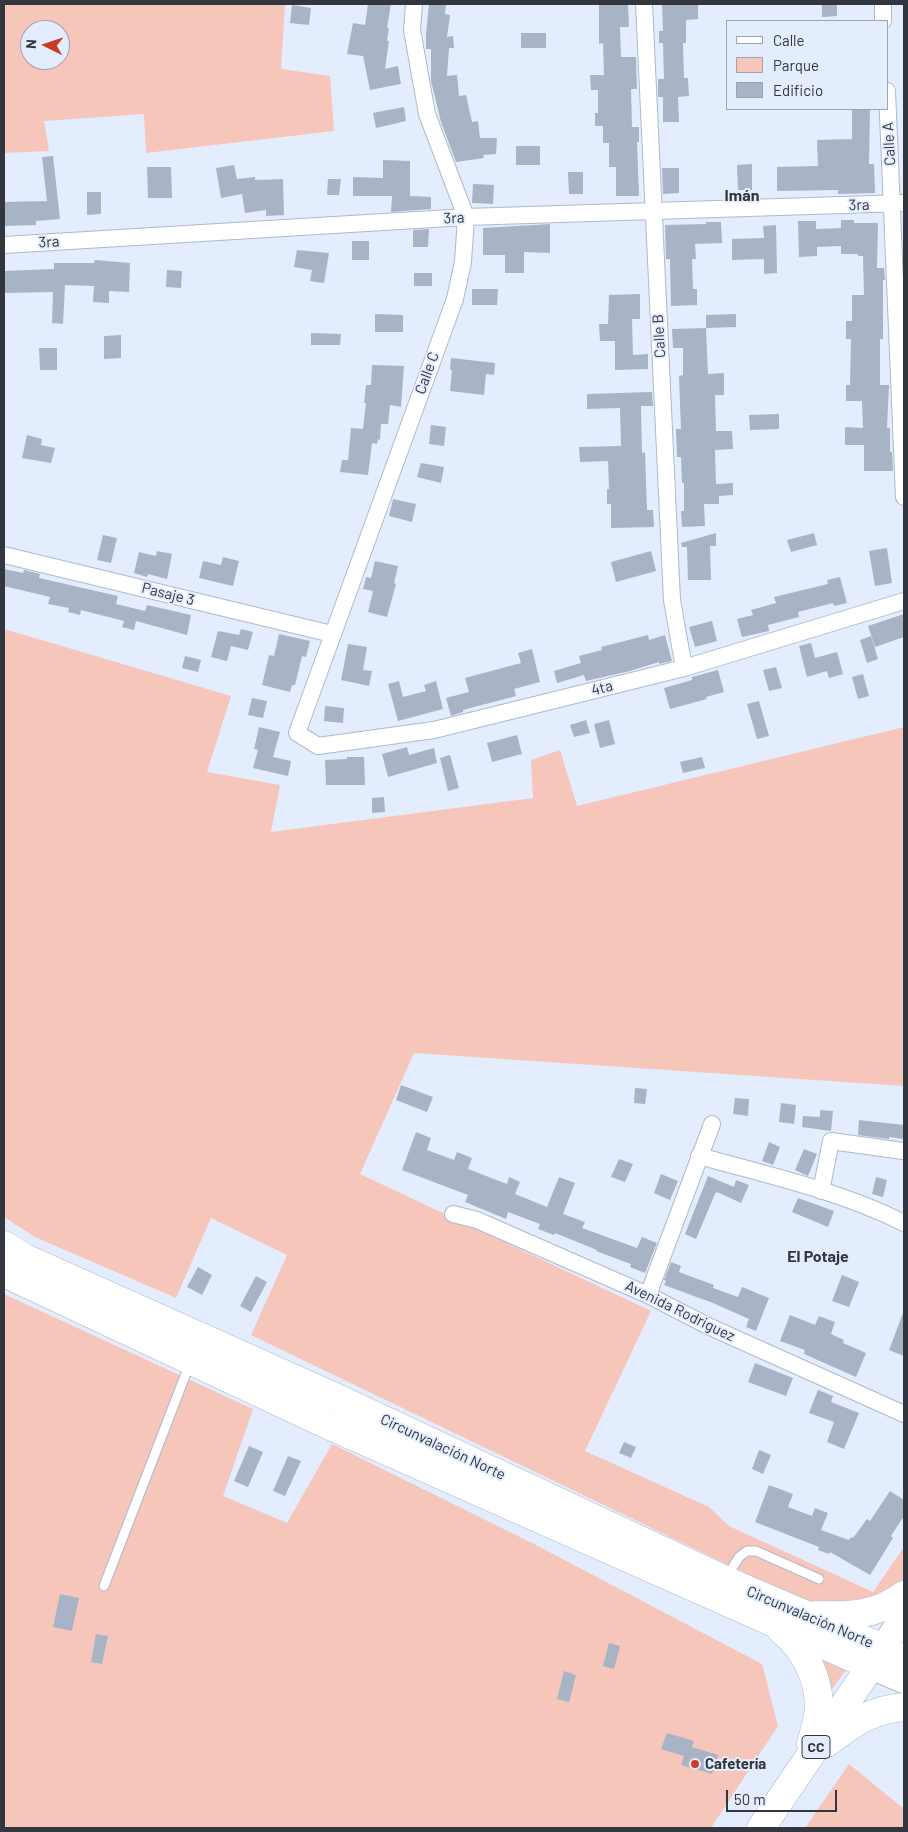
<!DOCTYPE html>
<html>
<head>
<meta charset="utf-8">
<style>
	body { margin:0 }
	#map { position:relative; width:908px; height:1832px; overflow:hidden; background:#e3edfd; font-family:Barlow,sans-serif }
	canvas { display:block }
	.frame { position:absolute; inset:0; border:5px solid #32363e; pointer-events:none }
	.legend { position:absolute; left:726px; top:20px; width:162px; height:90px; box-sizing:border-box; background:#e3edfd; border:1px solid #9ca4b1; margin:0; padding:6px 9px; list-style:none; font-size:15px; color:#32363e }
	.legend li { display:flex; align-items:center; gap:10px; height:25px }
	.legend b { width:25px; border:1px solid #9ca4b1 }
	.north { position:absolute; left:20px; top:20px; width:50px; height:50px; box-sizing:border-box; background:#e3edfd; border:1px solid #9ca4b1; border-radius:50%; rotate:274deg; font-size:14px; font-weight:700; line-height:20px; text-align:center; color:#32363e }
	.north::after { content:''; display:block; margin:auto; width:18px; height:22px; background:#c83c26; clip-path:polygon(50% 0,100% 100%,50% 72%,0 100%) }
	.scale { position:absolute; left:726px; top:1790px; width:111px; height:22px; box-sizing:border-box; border:2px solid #32363e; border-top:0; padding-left:6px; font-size:15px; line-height:18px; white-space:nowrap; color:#32363e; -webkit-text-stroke:4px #e3edfd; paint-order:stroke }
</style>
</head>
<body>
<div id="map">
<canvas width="908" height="1832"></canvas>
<div class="frame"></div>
<ul class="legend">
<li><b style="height:6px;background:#fff"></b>Calle</li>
<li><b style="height:14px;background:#f7c6bb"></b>Parque</li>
<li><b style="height:14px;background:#a8b3c6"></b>Edificio</li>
</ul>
<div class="north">N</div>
<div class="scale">50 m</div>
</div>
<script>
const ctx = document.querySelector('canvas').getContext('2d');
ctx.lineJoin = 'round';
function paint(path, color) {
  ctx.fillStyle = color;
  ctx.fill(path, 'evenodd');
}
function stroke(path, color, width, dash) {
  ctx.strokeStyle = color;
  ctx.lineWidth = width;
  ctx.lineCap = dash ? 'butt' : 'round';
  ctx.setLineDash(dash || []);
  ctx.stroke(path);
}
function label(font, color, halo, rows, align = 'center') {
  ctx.font = font + ' Barlow,sans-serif';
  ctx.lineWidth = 4;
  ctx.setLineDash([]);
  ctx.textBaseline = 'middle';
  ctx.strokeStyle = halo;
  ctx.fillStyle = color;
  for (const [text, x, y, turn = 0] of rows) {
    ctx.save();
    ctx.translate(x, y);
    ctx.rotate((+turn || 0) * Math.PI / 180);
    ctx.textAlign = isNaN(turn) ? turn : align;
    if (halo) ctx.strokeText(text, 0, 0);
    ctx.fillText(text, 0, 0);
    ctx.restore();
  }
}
const green = new Path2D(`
	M4 4H285L281 69 330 76 334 131 146 153 144 114 44 121 49 151 4 153ZM30 30H60V60H30Z
	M4 629 231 696 207 772 280 785 271 832 533 798 531 760 560 750 577 806 904 727V1086L414 1053 360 1174 651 1311 585 1451 709 1507 729 1526 873 1592 904 1547V1595L834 1616 251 1335 287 1255 211 1218 176 1298 35 1237 4 1217Z
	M4 1294 253 1409 223 1496 287 1523 332 1444 536 1545 762 1664 778 1726 711 1828H4Z
	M818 1656 848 1667 830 1692Z
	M849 1764 904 1809V1828H805Z`);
const building = new Path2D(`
	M368 4H391L387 28H389L387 41H389L385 69 398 66 401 84 370 90 363 56 347 54 353 23 365 25Z
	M429 4H446L445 14 450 15 447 37 453 36 454 48H449L447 76 457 75 459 96 466 95 472 122 478 121 480 138H497L496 154 483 155 484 158 456 162 441 122 431 81V49H426V34Z
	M599 4H628L629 27H620L621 57H636L637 89H631L632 127H639V142H637L639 196H616V167H609V143H603V126H595V113H598V90H591L590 75H604L603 43 599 44Z
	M662 4H698V19L686 20V43H683L684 78H688L689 96 678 97 679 122H663V97H658V79H664L663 43H659V31H663Z
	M822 4H837V16L822 17Z
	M292 5 311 8 309 25 290 23Z
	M521 33H546V48H521Z
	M404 107 406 121 376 128 373 113Z
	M852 109H870L869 164H874L875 193 838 194V190L777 191V167L818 166 817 140 852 139Z
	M516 146H540V165H516Z
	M53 156 60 219 36 221V225L4 226V202L47 201 42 157Z
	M383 160 410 161V196L431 197V209L391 212 392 196H353V177L383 178Z
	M752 164V190H738L737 165Z
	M234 165 237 179 255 177V180L283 179 284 215 266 216V210L245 213 242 194 221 198 216 168Z
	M147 167H171L172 198H148Z
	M662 168H679V193L663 194Z
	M568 172H583V194H569Z
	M328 179H341L339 195H327Z
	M473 184 494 185 493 204 472 203Z
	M87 192H101V214L87 215Z
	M841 220H854V223H878L877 268H884L885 280H883V339H880V385H889L887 428H890V452H892L893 471H864V445H845V427L863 428 862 401H846V385H850L851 339H846V321H852V295H864L863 256H858V254H841V246L817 247V256L799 257 798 221H816V229L841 228Z
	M706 222H721L722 243 695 244 696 259H692L693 289H697V305L671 306 670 259H666L665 225 706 224Z
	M550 224V253L524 252V273H505V255H483V228Z
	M776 225 777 273 764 274V259L732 260V239L764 238 763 226Z
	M429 229 428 247H413V230Z
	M352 241H369V260H352Z
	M297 250 329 253 324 283 310 281 312 270 294 267Z
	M95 260 130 263 129 292 109 291V303L93 302 94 286 65 285 63 324 52 323 53 292 4 293V271L54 269V263H94Z
	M167 270 182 271 181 288 166 287Z
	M414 273H432V286H414Z
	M472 289H498L497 305H472Z
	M640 294V319H632L633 355 648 354V369L615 370V341H600L599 324H608L609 295Z
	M375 314 403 315V332H375Z
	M736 314V327L706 328V315Z
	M706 328 708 374 724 373V395H715L716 431H732L733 449 715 450 716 484 733 483V495L719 496V504H704L705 526 682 527 681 511H684V483H682L681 457H677L676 429H681L679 376 683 375V348H673L672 329Z
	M311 333 341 334 340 345H311Z
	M121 335V358L104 359V336Z
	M39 348H57V370H40Z
	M451 358 495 363 494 375 486 374 484 395 450 391 452 370H450Z
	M372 365 404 366 401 407 390 405 388 424H381L380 440 378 439 377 444 372 443 368 475 340 472 342 460H348L351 428 363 429 366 403H364L366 385H371Z
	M652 392 653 406H641L642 453 645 452 647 510H653L654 527 611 528V504H607V489H609L608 461 580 462 579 447 621 446 620 408 587 409V394Z
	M779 414V429L750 430 749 415Z
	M431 425 446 427 444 446 429 444Z
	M27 435 42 439 41 445 55 448 51 463 22 458Z
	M421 463 444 467 441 483 417 477Z
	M393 499 416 504 412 522 389 516Z
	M716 533V546H710L711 580H688L687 547H682L681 543Z
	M814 533 817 545 791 552 787 540Z
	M103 535 117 538 111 563 97 560Z
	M887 548 892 583 875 586 869 551Z
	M157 551 172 554 167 579 148 574 147 577 134 573 139 552 156 556Z
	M651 551 656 571 616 582 611 562Z
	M223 557 239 561 233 586 199 578 203 561 221 565Z
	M375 561 398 566 394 583 396 584 387 617 368 612 373 591 363 589 366 577 371 578Z
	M4 569 23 573 24 570 40 574 39 578 118 596 116 604 145 611 147 605 191 615 187 635 136 621 134 630 122 627 124 621 81 610 80 615 68 612 69 608 48 604 50 597 4 586Z
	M840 577 847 603 834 606 833 603 798 612 799 617 768 625 769 631 742 637 737 619 753 615 751 610 776 603 774 597 828 584 827 580Z
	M904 614V637L875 647 868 626Z
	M712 621 717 641 695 647 689 627Z
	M241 629 253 632 248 650 231 646 227 661 211 657 218 631 239 635Z
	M279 634 310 641 306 657 302 656 295 685H292L290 692 262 685 269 655 274 656Z
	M648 635 649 640 665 635 672 661 659 664V662L630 671 586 681 584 675 557 683 554 671 581 663 579 656 602 650 601 647Z
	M871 636 878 659 867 663 860 640Z
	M811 643 815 658 837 652 843 674 829 678 827 671 807 677 799 646Z
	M348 644 367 647 363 670 372 671 369 686 341 680Z
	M532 649 540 682 514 689 516 696 463 710V712L451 716 446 698 469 692 465 678 521 663 518 653Z
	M185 656 201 660 198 672 182 668Z
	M776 667 782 688 769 691 763 670Z
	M718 670 724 692 706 697 707 699 670 709 664 688 692 680V677Z
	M863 674 869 696 858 699 852 677Z
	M399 681 403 697 426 691 424 685 436 681 443 709 398 721 388 684Z
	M252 698 267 701 263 718 248 715Z
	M759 701 769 736 757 739 747 704Z
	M325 706 344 708 343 723 324 721Z
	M586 720 590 733 574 737 570 725Z
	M609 720 615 744 600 748 594 724Z
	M259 727 280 732 273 757 291 761 288 776 253 768 258 750 254 749Z
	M517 735 522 754 492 762 487 743Z
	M407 747 409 755 434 748 437 763 388 777 382 754Z
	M450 755 459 788 448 791 440 758Z
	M347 757H364L365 785H326L325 760 347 759Z
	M702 757 705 768 683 773 680 762Z
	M384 797 385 812 372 813V798Z
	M401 1085 433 1097 427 1112 396 1100Z
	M635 1088 647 1089 645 1104 634 1103Z
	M735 1098 749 1099 748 1116 733 1114Z
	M781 1103 796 1105 794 1124 779 1122Z
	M820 1110 833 1111 831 1131 802 1127 803 1116 820 1117Z
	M859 1120 904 1125V1139L889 1137V1139L858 1135Z
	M416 1132 431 1138 427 1150 454 1160 457 1152 472 1158 468 1169 507 1184 509 1177 520 1182 515 1194 547 1207 559 1177 575 1183 563 1214 585 1222 582 1228 637 1248 642 1237 657 1243 645 1273 630 1267 631 1264 596 1251 597 1250 555 1233 554 1235 538 1229 540 1224 508 1212 506 1219 465 1202 468 1195 402 1170Z
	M769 1142 780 1147 773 1165 762 1161Z
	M804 1149 817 1154 808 1176 795 1170Z
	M619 1159 633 1164 625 1182 611 1177Z
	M661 1174 678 1181 670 1200 654 1193Z
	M708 1176 734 1187 736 1180 749 1185 741 1203 717 1192 715 1194 696 1239 685 1234Z
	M876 1177 887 1180 883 1197 872 1194Z
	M798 1198 834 1211 828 1227 792 1212Z
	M671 1262 681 1266 679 1272 714 1285 713 1288 738 1297 742 1287 769 1298 756 1331 746 1327 749 1319 713 1303 664 1285 666 1281 664 1280Z
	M198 1267 212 1275 202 1295 187 1287Z
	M842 1275 859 1282 849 1307 832 1301Z
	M256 1276 267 1282 251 1312 240 1306Z
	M903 1313H904V1356L889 1350Z
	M790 1315 815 1325 819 1316 835 1322 831 1334 844 1340 843 1343 866 1353 856 1377 804 1354 805 1350 780 1341Z
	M755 1363 793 1378 786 1396 748 1382Z
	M818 1390 833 1396 831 1402 859 1413 844 1449 827 1442 834 1422 809 1413Z
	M624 1442 636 1447 631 1458 619 1453Z
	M249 1446 263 1452 248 1487 234 1481Z
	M759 1450 771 1455 763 1474 752 1469Z
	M288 1456 301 1461 285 1496 273 1491Z
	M769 1485 793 1494 788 1507 812 1516 815 1508 828 1513 821 1530 849 1540 851 1537 853 1538 867 1519 870 1521 890 1491 904 1500V1516L891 1536 893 1538 870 1575 830 1552 829 1554 818 1550 819 1547 755 1522Z
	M60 1594 79 1598 72 1631 53 1627Z
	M96 1634 108 1636 102 1664 91 1662Z
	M609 1643 620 1646 614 1669 603 1666Z
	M564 1671 576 1675 569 1702 557 1699Z
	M667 1733 694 1741 692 1747 718 1755 712 1774 681 1765 684 1756 661 1749Z`);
const lane = new Path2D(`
	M726 1578 739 1557 747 1551H756L819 1579
	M104 1586 190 1363`);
const street = new Path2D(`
	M414 4 412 30 427 114 466 217 463 262 455 299 297 733 318 746 434 730 684 668 904 601
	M644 4 672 600 684 668
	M883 4V21
	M887 91 904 497
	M4 245 466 217 904 203
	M4 555 332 634
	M699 1156C768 1175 840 1191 904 1223
	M821 1191 831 1141 903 1151
	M453 1214 477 1220 648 1295 708 1326 904 1414
	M648 1295 712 1124`);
const primary = new Path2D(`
	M904 1616 883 1648 904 1658
	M871 1666 904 1680`);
const highway = new Path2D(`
	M4 1245 25 1258 337 1398 725 1580 883 1648 761 1828
	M4 1273 326 1424 871 1666
	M816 1615C849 1616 876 1616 904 1595
	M781 1630C804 1648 818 1676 819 1705 819 1718 814 1732 811 1744
	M827 1743C853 1723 870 1710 904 1707`);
const markers = [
	[695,1764,5,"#c83c26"]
];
const shields = [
	[816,1747,28]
];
const shieldNames = [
	["CC",816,1747]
];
const streetNames = [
	["Calle A",889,144,-93],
	["3ra",859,205,-2],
	["3ra",454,218,-3],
	["3ra",49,242,-3],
	["Calle B",659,336,-93],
	["Calle C",427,373,-70],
	["Pasaje 3",168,594,14],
	["4ta",602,688,-14],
	["Avenida Rodriguez",680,1311,26],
	["Circunvalación Norte",443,1447,25],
	["Circunvalación Norte",810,1617,23]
];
const poiNames = [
	["Cafetería",705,1764]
];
const neighbourhoodNames = [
	["Imán",742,196],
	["El Potaje",818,1257]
];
paint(green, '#f7c6bb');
paint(building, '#a8b3c6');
stroke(lane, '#aeb9cc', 11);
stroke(street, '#aeb9cc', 18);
stroke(primary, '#aeb9cc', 28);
stroke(highway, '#aeb9cc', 29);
stroke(lane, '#fff', 9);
stroke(street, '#fff', 16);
stroke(primary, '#fff', 26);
stroke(highway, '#fff', 28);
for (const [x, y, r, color] of markers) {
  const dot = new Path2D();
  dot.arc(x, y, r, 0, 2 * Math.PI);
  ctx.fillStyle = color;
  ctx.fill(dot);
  stroke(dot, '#e3edfd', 2);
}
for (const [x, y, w] of shields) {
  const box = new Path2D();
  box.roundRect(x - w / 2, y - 11.5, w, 23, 4);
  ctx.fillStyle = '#e3edfd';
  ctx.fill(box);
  stroke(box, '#32363e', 1);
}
label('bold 14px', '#32363e', null, shieldNames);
label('15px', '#32363e', '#e3edfd', streetNames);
label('bold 15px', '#32363e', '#e3edfd', poiNames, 'left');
label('bold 16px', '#32363e', '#e3edfd', neighbourhoodNames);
</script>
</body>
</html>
